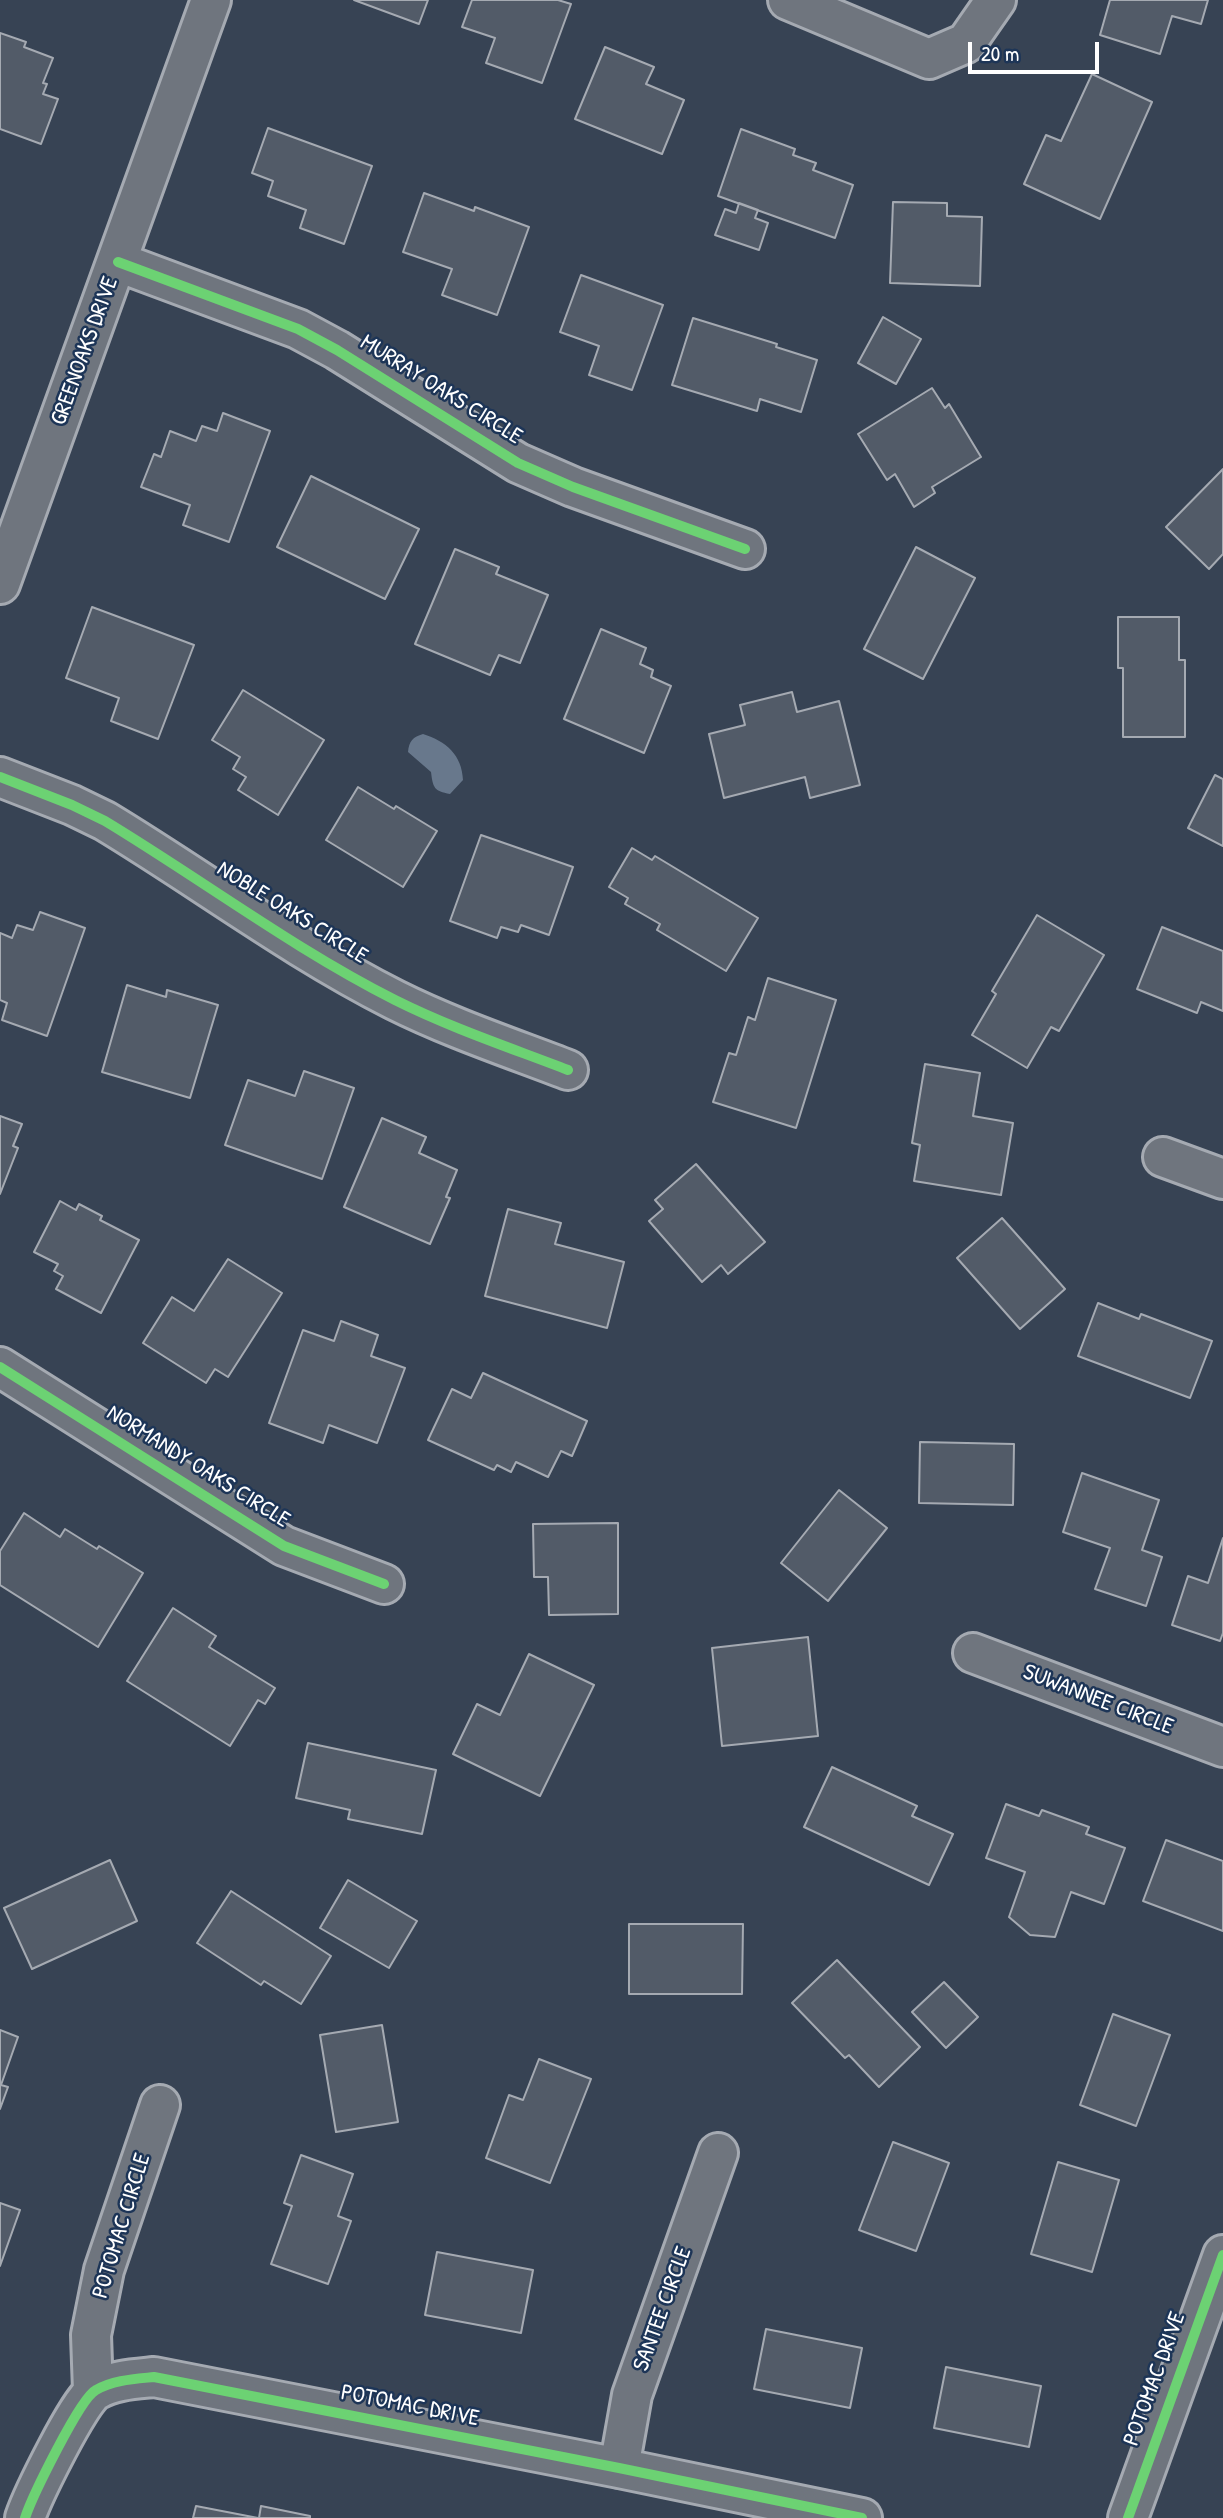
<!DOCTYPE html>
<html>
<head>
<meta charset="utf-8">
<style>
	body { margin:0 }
	#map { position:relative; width:1223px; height:2518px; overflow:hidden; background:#374354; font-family:"Patrick Hand",sans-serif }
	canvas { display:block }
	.scale { position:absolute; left:968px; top:42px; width:131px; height:32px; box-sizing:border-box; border:4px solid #fff; border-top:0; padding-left:9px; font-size:21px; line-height:24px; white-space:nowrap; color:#fff; -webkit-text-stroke:5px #1d3557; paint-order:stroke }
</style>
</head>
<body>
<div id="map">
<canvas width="1223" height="2518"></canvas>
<div class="scale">20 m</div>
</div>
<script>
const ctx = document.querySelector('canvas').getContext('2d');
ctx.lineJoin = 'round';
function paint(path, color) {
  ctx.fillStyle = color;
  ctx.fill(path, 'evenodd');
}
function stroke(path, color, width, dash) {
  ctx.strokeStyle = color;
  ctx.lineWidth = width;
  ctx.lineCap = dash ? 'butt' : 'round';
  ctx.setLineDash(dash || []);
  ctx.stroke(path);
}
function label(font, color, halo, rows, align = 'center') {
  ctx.font = font + ' "Patrick Hand",sans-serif';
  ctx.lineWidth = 5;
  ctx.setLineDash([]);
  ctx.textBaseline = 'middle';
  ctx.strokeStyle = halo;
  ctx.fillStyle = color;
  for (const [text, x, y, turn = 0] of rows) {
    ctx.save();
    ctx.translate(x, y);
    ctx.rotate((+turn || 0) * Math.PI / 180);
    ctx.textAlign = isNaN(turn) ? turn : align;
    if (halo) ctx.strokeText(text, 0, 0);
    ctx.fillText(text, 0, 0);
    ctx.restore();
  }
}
const water = new Path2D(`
	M423 734C446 741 462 755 463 780L450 794C434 791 433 788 431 772L408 752C409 741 413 737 423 734Z`);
const building = new Path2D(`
	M354 0H428L419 24Z
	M472 0H558L571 4 542 83 486 63 495 38 462 27Z
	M1110 0H1208L1201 24 1172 16 1160 54 1100 35Z
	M0 33 26 42 24 47 53 58 43 83 47 84 43 94 58 99 41 144 0 129Z
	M605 47 654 67 646 84 684 100 662 154 575 119Z
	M1092 74 1152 102 1100 219 1024 184 1046 135 1061 141Z
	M268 128 372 166 344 244 300 228 306 210 268 196 273 181 252 173Z
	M741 129 795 149 793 155 816 163 813 170 853 185 835 238 718 196Z
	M424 193 474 211 475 207 529 227 497 315 442 295 452 269 403 252Z
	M893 202 947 203V216L982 217 980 286 890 283Z
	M739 203 758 210 755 218 768 223 759 250 715 235 725 209 736 213Z
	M581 275 663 305 632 390 589 375 599 346 560 332Z
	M883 317 921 339 896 384 858 363Z
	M693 318 777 344 776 347 817 360 801 412 760 399 757 411 672 385Z
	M932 388 945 408 949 404 981 457 932 487 935 493 914 507 895 474 887 480 858 434Z
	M223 413 270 431 229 542 183 525 190 505 141 487 154 454 161 457 170 431 196 441 202 426 217 431Z
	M1223 469V554L1209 569 1166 527Z
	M311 476 419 529 385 599 277 547Z
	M916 547 975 578 923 679 864 649Z
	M455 549 499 567 496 574 548 595 520 663 499 655 490 675 415 644Z
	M92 607 194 645 158 739 111 721 119 698 66 678Z
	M1118 617H1179V660H1185V737H1123V668H1118Z
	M601 629 646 648 640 664 653 670 651 677 671 686 644 753 564 719Z
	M243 690 324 740 278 815 238 790 246 777 233 769 240 757 212 740Z
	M792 692 797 712 839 701 860 785 810 798 805 777 724 798 709 734 745 725 740 705Z
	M1215 775 1223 779V846L1188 828Z
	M358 787 394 809 396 806 437 831 403 887 326 840Z
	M481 835 573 867 549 935 521 925 518 932 501 927 497 938 450 921Z
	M632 848 652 860 655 856 758 918 726 971 657 930 660 924 625 904 628 898 609 887Z
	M40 912 85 928 47 1036 2 1020 7 1003 0 1000V933L12 938 17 925 33 930Z
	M1037 915 1104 955 1059 1031 1051 1027 1027 1068 972 1035 996 994 992 991Z
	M1162 927 1223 951V1011L1201 1002 1197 1013 1137 989Z
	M768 978 836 1000 796 1128 713 1102 729 1053 736 1055 748 1017 755 1020Z
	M127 985 166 997 167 990 218 1005 190 1098 102 1072Z
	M925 1064 980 1073 973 1116 1013 1123 1001 1195 914 1181 920 1145 912 1143Z
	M304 1071 354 1088 322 1179 225 1145 248 1080 295 1096Z
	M0 1116 22 1124 13 1146 18 1148 0 1194Z
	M382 1118 426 1137 419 1153 457 1170 446 1197 450 1198 430 1244 344 1207Z
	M696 1164 765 1242 728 1274 721 1265 702 1282 649 1221 663 1209 655 1200Z
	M60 1201 76 1210 79 1204 102 1216 100 1220 139 1240 101 1313 56 1289 63 1276 54 1271 58 1264 34 1252Z
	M508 1209 561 1223 555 1244 624 1262 607 1328 485 1296Z
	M1002 1218 1065 1289 1020 1329 957 1258Z
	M228 1259 282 1293 228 1377 215 1369 206 1383 143 1343 172 1297 194 1311Z
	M1098 1303 1139 1319 1141 1314 1212 1341 1190 1398 1078 1356Z
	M341 1321 378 1335 371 1356 405 1368 377 1443 329 1425 323 1443 269 1423 303 1330 334 1341Z
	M483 1373 587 1421 572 1456 561 1451 548 1477 516 1462 511 1472 497 1465 494 1470 428 1440 452 1389 471 1398Z
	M920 1442 1014 1444 1013 1505 919 1503Z
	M1082 1473 1159 1500 1142 1550 1162 1557 1146 1606 1095 1589 1110 1548 1063 1532Z
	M839 1490 887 1528 828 1601 781 1563Z
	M24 1513 60 1537 65 1529 97 1549 99 1546 143 1573 98 1647 0 1585V1551Z
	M618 1523V1614L549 1615 548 1577H534L533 1524Z
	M1223 1538V1633L1220 1641 1172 1625 1188 1576 1208 1583Z
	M173 1608 216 1636 209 1647 275 1688 265 1704 258 1700 230 1746 127 1681Z
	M808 1637 818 1736 722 1746 712 1648Z
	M529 1654 594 1685 540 1796 453 1754 477 1704 500 1715Z
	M308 1743 436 1770 422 1834 348 1819 350 1810 296 1798Z
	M832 1767 917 1806 912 1816 953 1834 929 1885 804 1827Z
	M1006 1804 1039 1816 1042 1810 1089 1827 1086 1834 1125 1848 1104 1904 1071 1892 1055 1937 1030 1935 1009 1917 1025 1872 986 1858Z
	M1166 1840 1223 1861V1931L1143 1901Z
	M110 1860 137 1921 32 1969 4 1908Z
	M348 1880 417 1921 389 1968 320 1928Z
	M231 1891 331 1956 301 2004 264 1981 261 1985 197 1943Z
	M629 1924H743L742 1994H629Z
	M837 1960 920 2047 879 2087 849 2055 845 2058 792 2003Z
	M944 1982 978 2017 946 2048 912 2012Z
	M1113 2014 1170 2035 1136 2126 1080 2105Z
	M382 2025 398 2122 336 2132 320 2035Z
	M0 2030 18 2037 1 2085 8 2087 0 2109Z
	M539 2059 591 2079 550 2183 486 2158 509 2095 523 2100Z
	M893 2142 949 2163 916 2251 859 2230Z
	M301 2155 353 2174 338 2216 351 2221 328 2284 271 2264 292 2206 284 2203Z
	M1058 2162 1119 2180 1092 2272 1031 2254Z
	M0 2203 20 2210 0 2266Z
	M437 2252 533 2270 521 2333 425 2315Z
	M766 2329 862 2348 850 2408 754 2389Z
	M946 2367 1041 2386 1029 2447 934 2428Z
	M196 2506 258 2518H193Z
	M261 2506 310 2516V2518H259Z`);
const minor = new Path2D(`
	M788 0 929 59 966 43 996 0
	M118 262 298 329 337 350 518 463 573 487 745 549
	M0 584 211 0
	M0 777 72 805 105 821C201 879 294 949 395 1000 451 1028 511 1048 568 1070
	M1163 1157 1223 1179
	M0 1367 284 1546 384 1584
	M973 1653 1223 1747
	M93 2391 91 2335 104 2270 160 2105
	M619 2468 632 2395 718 2153
	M25 2518C32 2497 80 2398 96 2390 113 2380 134 2379 154 2377L619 2468 862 2518
	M1128 2518 1223 2255`);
const cycleway = new Path2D(`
	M118 262 298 329 337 350 518 463 573 487 745 549
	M0 777 72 805 105 821C201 879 294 949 395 1000 451 1028 511 1048 568 1070
	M0 1367 284 1546 384 1584
	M25 2518C32 2497 80 2398 96 2390 113 2380 134 2379 154 2377L619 2468 862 2518
	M1128 2518 1223 2255`);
const streetNames = [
	["GREENOAKS DRIVE",85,351,-70],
	["MURRAY OAKS CIRCLE",441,390,32],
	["NOBLE OAKS CIRCLE",292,913,32],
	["NORMANDY OAKS CIRCLE",198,1467,32],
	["SUWANNEE CIRCLE",1098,1700,21],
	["POTOMAC CIRCLE",122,2226,-73],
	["SANTEE CIRCLE",663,2309,-70],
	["POTOMAC DRIVE",1155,2379,-70],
	["POTOMAC DRIVE",410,2406,11]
];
paint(water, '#68788c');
paint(building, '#525b68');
stroke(building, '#a5aab2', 2);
stroke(minor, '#a5aab2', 44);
stroke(minor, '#6f757e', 38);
stroke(cycleway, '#6cd273', 10);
label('23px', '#fff', '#1d3557', streetNames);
</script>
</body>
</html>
